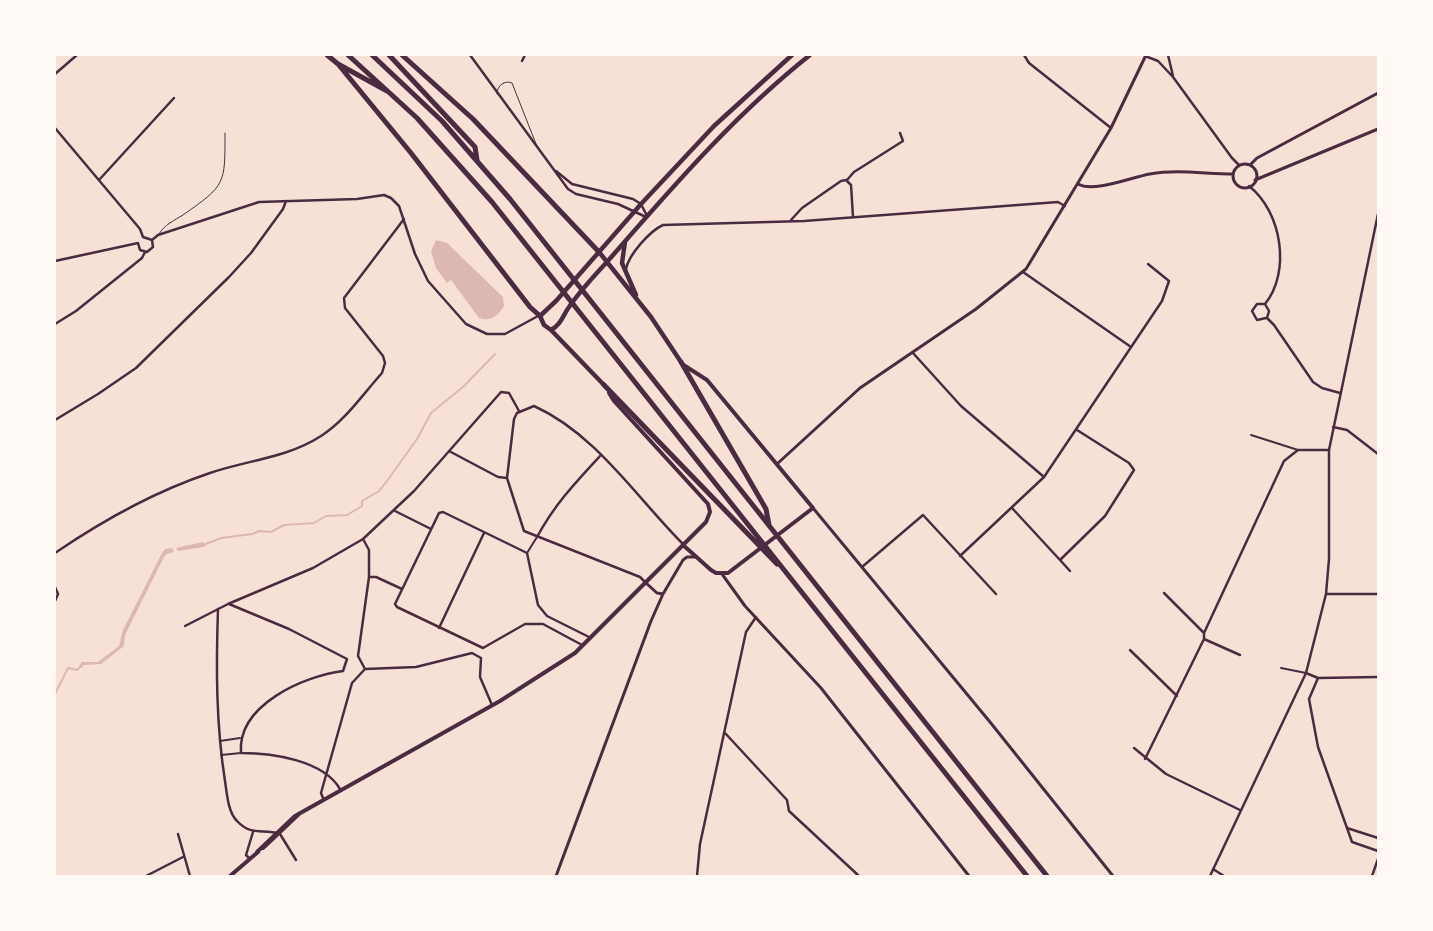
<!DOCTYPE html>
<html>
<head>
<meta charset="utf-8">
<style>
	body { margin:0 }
	#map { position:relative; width:1433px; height:931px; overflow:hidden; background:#f7e1d7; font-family:Montserrat,sans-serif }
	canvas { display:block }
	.frame { position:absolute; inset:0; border:56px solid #fffaf5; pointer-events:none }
</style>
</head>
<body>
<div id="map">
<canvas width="1433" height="931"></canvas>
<div class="frame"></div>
</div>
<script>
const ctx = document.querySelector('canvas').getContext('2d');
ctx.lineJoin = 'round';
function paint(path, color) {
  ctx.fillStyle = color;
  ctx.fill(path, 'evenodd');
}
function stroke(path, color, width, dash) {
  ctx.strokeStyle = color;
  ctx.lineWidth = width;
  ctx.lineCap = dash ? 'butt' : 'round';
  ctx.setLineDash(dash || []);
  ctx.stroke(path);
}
const water = new Path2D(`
	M436 240 447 243 503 297 504 306C498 316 491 322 479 318L451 280 447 283 436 268 431 251Z
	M203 542 206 546 203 547 178 551 176 548Z
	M172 548 174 552 167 554 164 557 125 635 124 646 101 664 84 665 81 668 79 666 82 662H98L119 646 123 630 161 555 165 549Z`);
const stream = new Path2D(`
	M203 545 221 538 252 534 259 531 271 532 284 525 314 523 326 516 347 515 362 506V501L379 491 387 481 417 439 431 413 464 386 495 354
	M55 694 68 668 77 670 80 667`);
const service = new Path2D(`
	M497 94C497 85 505 80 512 83L536 144
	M159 234C164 225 175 220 183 215 226 185 225 184 225 133`);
const pedestrian = new Path2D(`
	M1251 435 1298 450
	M527 553 537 537
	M1281 668 1306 673
	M220 741 240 738
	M221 755 241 753`);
const minor = new Path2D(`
	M470 55 568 189 576 194 618 204 646 217
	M1024 55 1029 63 1111 128
	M1168 55 1173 76
	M1145 56 1158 61 1173 77 1232 158 1239 165
	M522 61 525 55
	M55 74 77 55
	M55 128 140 229 143 237
	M556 171 572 184 633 199 641 204 647 216
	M99 180 174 98
	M847 180 854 172 903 141 900 133
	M1249 186C1282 212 1291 272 1265 304
	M791 220 802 208 841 181 846 180 851 185 853 217
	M143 237 152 240
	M152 240 158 235 259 202 357 199 384 195 391 198 399 206 415 254 428 281 466 324 487 334H505L538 316
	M138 243 140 250 147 252 153 247 152 240
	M55 261 138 243
	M626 269C629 254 650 231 663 225L804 221 1058 202 1065 206
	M1023 272 1131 347
	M1265 304H1257L1252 311 1257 320 1266 318
	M1265 304 1269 311 1267 318
	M1267 318 1274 325 1313 382 1322 388 1340 393
	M55 324 76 311 142 258 145 252
	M913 353 961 406 1044 477
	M55 420 98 394 136 368 229 277 251 253 283 209 286 201
	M1333 427 1347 430 1378 454
	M449 451 498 477 507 478
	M1012 508 1060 560 1105 516 1134 470 1129 463 1077 430
	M395 511 431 529
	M537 537C555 504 575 483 600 456
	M363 539 369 550V577L358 656 365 669 416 667 472 653 481 658 480 677 492 705
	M55 553C102 521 156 491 210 473 248 460 287 458 321 436 345 421 363 394 382 373L385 363 383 356 345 308 344 298 404 219
	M960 556 1044 477 1162 301 1169 281 1148 264
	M1060 560 1070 571
	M862 567 923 515 996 594
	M369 577H376L402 589
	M646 583 640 577 524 531 507 478 514 419 517 413 534 406C596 434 636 497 683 544
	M55 587 58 594 55 601
	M1164 593 1204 633
	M1326 594H1378
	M229 604 289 629 347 659 343 671C304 676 237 705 241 753 272 753 323 760 340 789
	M218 609C216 667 216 724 225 781 227 794 228 812 237 821 252 837 263 828 280 834L296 860
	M185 626 228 604 313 568 363 539 414 491 501 392 509 393 519 411
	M439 628 484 533
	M1204 639 1240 655
	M582 645 543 624H525L483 648 397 607 395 604 439 513 443 512 527 553 538 605 547 616 591 638
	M1130 650 1177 696
	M1306 673 1318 678 1378 677
	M1318 678 1309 699 1318 747 1352 842 1378 851
	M725 733 787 800 789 811 859 876
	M1134 748 1166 774 1240 810
	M1145 759 1204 639V633L1284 461 1298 450H1329
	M323 798 321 793 352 683 365 669
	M1347 828 1378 838
	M178 834 190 876
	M249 858 246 855 253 832
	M1213 869 1224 876
	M146 876 183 857
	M697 876 700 844 746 632 756 617
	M1210 876 1306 673 1326 594 1329 559V450L1378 214
	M1372 876 1378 859`);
const tertiary = new Path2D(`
	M1233 176a12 12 0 1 1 24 0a12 12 0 1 1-24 0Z
	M1250 165 1257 158 1378 93
	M1255 180 1378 129
	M1078 184C1094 193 1132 177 1150 174 1177 169 1206 174 1233 174
	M777 464 860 388 976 309 1026 269 1111 128 1146 55
	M813 508 990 722 1113 876
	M722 574 745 606 821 688 969 876
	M646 583 657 593 663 594
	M556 876 651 621 663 594 683 560 687 557H697`);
const secondary = new Path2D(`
	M682 364 707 380 813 508 728 573H716L711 570 683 545
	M263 848 300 813
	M257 852 295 816 500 701 575 653 706 522 710 512 708 504 614 401 609 393
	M230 876 258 852`);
const primary = new Path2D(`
	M625 242 622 263 636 295
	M599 252 651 317 681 362
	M551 330C561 325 563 315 569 307 580 291 593 277 606 263 670 190 733 116 810 55
	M604 385 551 330 544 325 540 316 556 301 641 204 714 126 792 55`);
const motorway = new Path2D(`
	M327 55 338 64 387 91
	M348 55 417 118 492 202 1027 876
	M372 55 442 121 510 199 1047 876
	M389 55 475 147 477 160
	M402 55 473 119 599 252
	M338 64 411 153 530 307 540 316
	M681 362 766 509 769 525
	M604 385 777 564`);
paint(water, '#dcb8b0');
stroke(stream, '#dcb8b0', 2);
stroke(service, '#4a2c40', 1);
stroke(pedestrian, '#4a2c40', 2);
stroke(minor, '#4a2c40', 2.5);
stroke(tertiary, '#4a2c40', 3);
stroke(secondary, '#4a2c40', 4);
stroke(primary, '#4a2c40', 4.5);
stroke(motorway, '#4a2c40', 5);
</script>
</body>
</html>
